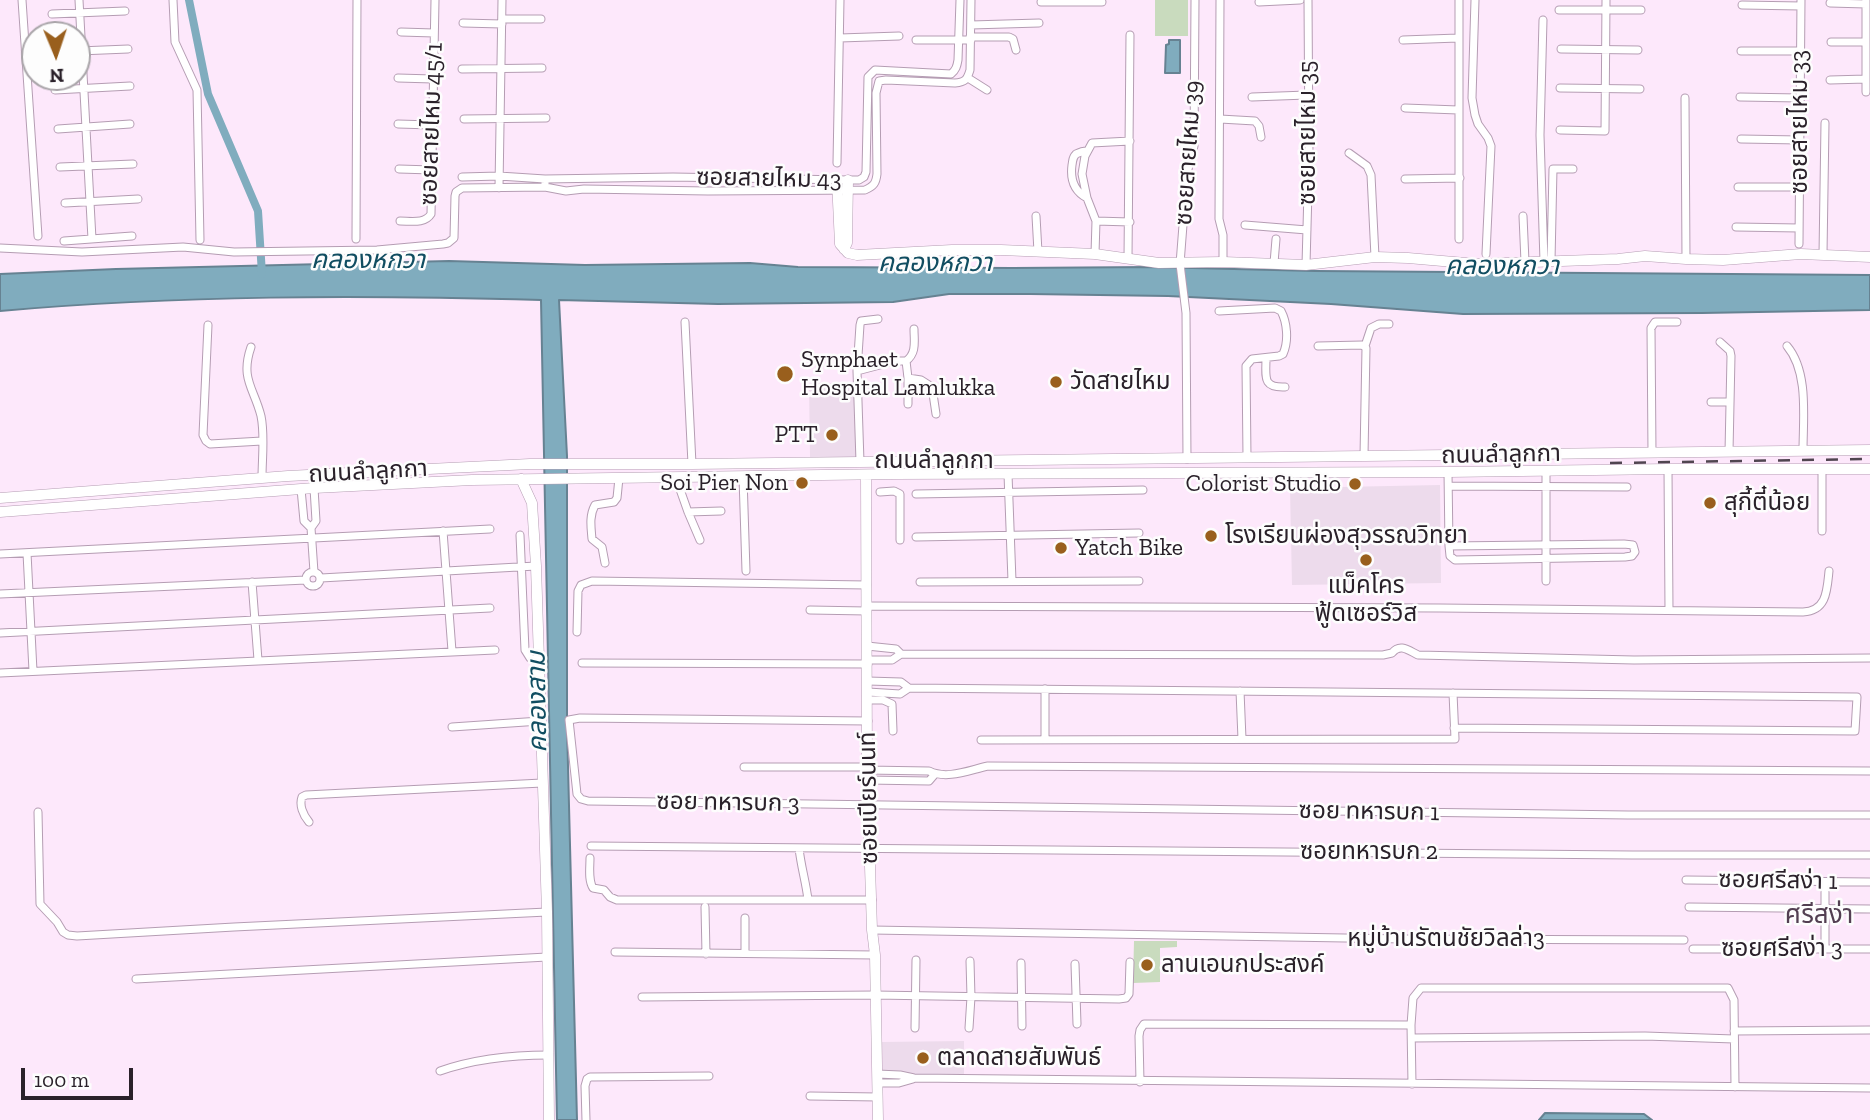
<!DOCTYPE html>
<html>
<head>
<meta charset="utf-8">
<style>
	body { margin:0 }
	#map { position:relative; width:1870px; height:1120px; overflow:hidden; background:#fde8fb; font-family:"Zilla Slab",serif }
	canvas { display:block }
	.north { position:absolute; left:21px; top:21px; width:70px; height:70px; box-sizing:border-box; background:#fdfdfd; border:2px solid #a9a5a9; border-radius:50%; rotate:178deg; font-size:19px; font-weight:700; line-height:28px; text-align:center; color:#2a212a }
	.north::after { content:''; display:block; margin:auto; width:24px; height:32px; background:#995f1d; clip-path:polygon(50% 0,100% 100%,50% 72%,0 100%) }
	.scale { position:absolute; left:21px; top:1068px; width:112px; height:32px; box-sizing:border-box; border:4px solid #2a212a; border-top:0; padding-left:9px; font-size:21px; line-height:24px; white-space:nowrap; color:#2a212a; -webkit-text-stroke:5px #fdfdfd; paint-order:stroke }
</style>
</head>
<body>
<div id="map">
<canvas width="1870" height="1120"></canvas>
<div class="north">N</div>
<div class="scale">100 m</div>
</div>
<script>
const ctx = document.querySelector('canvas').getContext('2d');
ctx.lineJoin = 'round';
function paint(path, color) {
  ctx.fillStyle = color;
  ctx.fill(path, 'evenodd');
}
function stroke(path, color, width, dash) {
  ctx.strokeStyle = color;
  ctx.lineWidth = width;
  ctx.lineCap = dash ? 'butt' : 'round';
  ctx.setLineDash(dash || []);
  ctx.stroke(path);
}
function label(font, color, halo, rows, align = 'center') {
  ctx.font = font + ' "Zilla Slab","Noto Sans Thai",serif';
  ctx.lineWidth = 5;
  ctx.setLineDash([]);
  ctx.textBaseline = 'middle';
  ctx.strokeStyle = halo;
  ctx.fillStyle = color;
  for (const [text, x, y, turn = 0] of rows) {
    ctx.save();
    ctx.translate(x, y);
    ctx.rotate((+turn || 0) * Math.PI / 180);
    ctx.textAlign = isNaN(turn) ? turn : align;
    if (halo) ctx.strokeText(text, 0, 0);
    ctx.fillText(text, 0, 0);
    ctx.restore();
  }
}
const commercial = new Path2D(`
	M809 383H855L857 457H810Z
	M1440 485 1441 583 1292 585 1290 488Z
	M964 1041V1074L883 1075 882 1042Z`);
const green = new Path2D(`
	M1155 0H1188V36H1155Z
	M1134 941H1177V947L1160 948V982L1133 983Z`);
const water = new Path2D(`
	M1169 40H1180V73H1165L1166 45 1169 44Z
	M449 261 585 265 750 263 798 267 1013 268 1152 267 1315 271 1870 275V310L1702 313 1463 314 1331 304 1168 296 1030 294H949L893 302 718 304 559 300 567 456V727L577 1120H557L541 300C361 295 180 295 0 311V274L116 269Z
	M1545 1113 1644 1114 1652 1120H1539Z`);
const canal = new Path2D(`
	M189 0 208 94 258 211 262 274`);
const street = new Path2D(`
	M22 0 38 236
	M79 0 92 239
	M173 0 175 42 197 90 200 240
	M1220 0 1219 219 1223 235V262
	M1475 0 1472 98 1475 115 1478 124 1488 138 1491 146 1486 254
	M1866 0V92
	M1041 2H1082V0
	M1082 2H1102
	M1259 2 1300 0
	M1830 3 1866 4
	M1742 5 1801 6
	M1559 10H1641
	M52 14 125 11
	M502 19H541
	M1543 20 1540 135 1544 262
	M463 23 502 24
	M971 25 1039 23
	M401 32 434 33
	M970 37H1009L1013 39 1016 50
	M840 38 899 36
	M916 40H971
	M1403 40 1458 38
	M1831 42H1866
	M1561 49 1638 50
	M79 51 128 49
	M1741 51H1801
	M462 69 542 68
	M398 78 433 79
	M968 78 987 90
	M1830 80 1866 79
	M1560 88 1640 89
	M55 90 130 86
	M1252 97 1307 95
	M1740 97 1800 98
	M1685 98 1686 259
	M1405 108 1458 110
	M464 119 546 118
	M1220 119 1255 121 1259 126 1261 137
	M398 124 432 125
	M58 129 130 124
	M1560 130 1605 131 1606 0
	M1741 139 1800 140
	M1087 151C1084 151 1078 153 1076 154 1072 158 1073 160 1072 165 1070 180 1074 191 1087 198
	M1349 153 1367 166 1371 175 1375 257
	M837 163 840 0
	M60 167 133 164
	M399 169 432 170
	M462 177 499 176 545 179
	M1405 179 1460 178
	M545 187V179L673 177 848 180H859L864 177 866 172 868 77 875 70 951 74C956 70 957 66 958 60L960 0
	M1738 187H1799
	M499 188 502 0
	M65 203 138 199
	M1036 216 1038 252
	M1523 216 1525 262
	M400 221C411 221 425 224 431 214L435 0
	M1096 221 1130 222
	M1245 225 1307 230
	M1736 227 1799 228
	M356 239 357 0
	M1459 239V0
	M64 241 132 236
	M1799 244 1801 0
	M0 248 82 252 183 247 234 252 377 250 443 244 448 243 454 238 455 196 456 192 462 188 545 187 566 191 584 189 708 191 865 190C874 186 876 183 877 174L876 93 879 81 886 80 955 83C965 82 967 80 970 70L971 0
	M1095 254 1096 221 1087 198 1082 174 1085 156 1092 143 1130 141
	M1823 254 1825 123
	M1128 259 1130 35
	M1551 261 1553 169H1573
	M1274 263 1276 239
	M1306 265 1309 153 1308 0
	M1219 311 1275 308 1281 311C1287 322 1289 341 1283 354L1279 356 1252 359 1246 366 1247 457
	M685 322 692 464
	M208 325 203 435 206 441 210 444 262 441
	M1720 342 1730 351 1731 356 1729 452
	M1318 346 1362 345 1366 348 1364 456
	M1365 346 1371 328 1379 324H1389
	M1787 346C1809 372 1803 418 1803 451
	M251 347C240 379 254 388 261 416 265 435 262 458 262 478
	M1266 358C1266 377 1262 388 1285 387
	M906 361C917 353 914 341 914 329
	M857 371 895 361H906L908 378 921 380 932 387 936 414
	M1711 402H1729
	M908 404V378
	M1652 453 1651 328 1655 322H1677
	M1187 459 1186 313 1180 264 1187 173 1194 146 1195 0
	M860 462 857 371 860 325 861 321 878 319
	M1668 469 1669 610
	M1448 472 1449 546 1450 556 1455 560 1625 557 1632 556 1635 552 1633 545 1624 544 1449 546
	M1008 474 1012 581
	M743 477 746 571
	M676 478 688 512 700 540
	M1449 486 1627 487
	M301 489 304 521 311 528
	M880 492 894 491 900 494V540
	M916 494 1143 490
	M688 512 721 511
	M443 531 452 651
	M1822 531V470
	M520 535 525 650 530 658 539 662
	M916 537 1139 533
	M27 553 33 671
	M0 554 490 529
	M605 563 602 547 592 539C591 527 589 516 595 505L614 502 617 498 619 478
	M306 579a7 7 0 1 1 14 0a7 7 0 1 1-14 0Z
	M314 572 311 528 316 521 314 488
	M321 578 536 566
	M1546 581V470
	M252 582 258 660
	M920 582 1139 581
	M0 594 306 580
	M867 606 1440 608 1803 612C1827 611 1827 590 1829 571
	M810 610 867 611
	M577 632 578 591 581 585 592 581 867 585
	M0 633 490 608
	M867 646 896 649 901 654 1383 655 1392 653C1400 643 1408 650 1418 655L1634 660 1870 658
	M868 660H892L901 654
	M582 663 868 664
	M0 673 495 650
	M909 688 1857 697 1855 731 1454 728
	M1045 689V740
	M1240 691 1242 739
	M868 692 900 694 909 688 901 682 868 681
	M868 700H883L892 704 893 731
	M868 721 580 718 569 720 577 794 581 799 588 801 1628 815H1870
	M452 727 540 721
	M981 740 1455 739 1453 693
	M744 767H867
	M867 770 929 771C947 780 969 770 988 766L1870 771
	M867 780 929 781 935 774
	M38 812 40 904 57 922 63 932 68 935 77 936 234 927 547 912
	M309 822C303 815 299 805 302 797L306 795 542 783
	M591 846 1632 855H1870
	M799 848C801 867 806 882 808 900
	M590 858C590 868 588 880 593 888L604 890 610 897 617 900H872
	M1686 880 1870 882
	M1825 882V949
	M705 907 706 954
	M1689 907 1870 909
	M872 930 1404 939 1684 940
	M1693 949H1870
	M615 952 875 955
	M745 953V918
	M1021 963 1022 1026
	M1075 964 1077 1024
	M136 979 547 957
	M642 997 875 995 1119 999 1126 998 1129 994 1130 962
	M915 1028 916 960
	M969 1028 971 997 970 961
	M1734 1031 1870 1030
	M1412 1038 1645 1036 1734 1039
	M440 1071C474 1059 513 1055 549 1055
	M877 1074 900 1075 914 1078 1870 1088
	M1140 1082 1139 1036 1140 1030 1144 1024 1411 1025
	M877 1083H899L913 1079
	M1412 1084 1411 1025 1413 998 1421 988H1728L1734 1000 1735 1087
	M810 1096 878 1097
	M586 1120 585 1086 587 1079 590 1077 709 1076`);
const secondary = new Path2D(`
	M837 180 840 244 848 253 857 255 952 250H1001L1095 254 1159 263 1223 262 1306 265 1375 257 1408 258 1477 264 1618 259 1645 256 1686 259 1723 260 1801 254 1870 257
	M844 249 847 243 848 180
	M866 475 867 770 872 930 875 955 878 1120
	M521 479 532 503 536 566 547 912 549 1120
	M0 498 288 476 388 471 530 464H692L1870 450
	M0 512 314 488 472 480 893 474 1448 472 1668 469H1870`);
const rail = new Path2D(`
	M1610 463 1870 459`);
const markers = [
	[785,374,9,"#995f1d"],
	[1056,382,7,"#995f1d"],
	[832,435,7,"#995f1d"],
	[802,483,7,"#995f1d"],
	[1355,484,7,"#995f1d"],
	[1710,503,7,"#995f1d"],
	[1211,536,7,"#995f1d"],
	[1061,548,7,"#995f1d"],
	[1366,560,7,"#995f1d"],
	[1147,965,7,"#995f1d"],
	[923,1058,7,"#995f1d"]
];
const streetNames = [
	["ซอยสายไหม 33",1800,122,-90],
	["ซอยสายไหม 45/1",432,124,-88],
	["ซอยสายไหม 35",1308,133,-90],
	["ซอยสายไหม 39",1189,153,-86],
	["ซอยสายไหม 43",769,179,1],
	["ถนนลำลูกกา",1501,455,-1],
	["ถนนลำลูกกา",934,461],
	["ถนนลำลูกกา",368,472,-3],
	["ซอยเปียร์นนท์",869,798,-91],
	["ซอย ทหารบก 3",728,803,1],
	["ซอย ทหารบก 1",1369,812,1],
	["ซอยทหารบก 2",1369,852],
	["ซอยศรีสง่า 1",1778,881,1],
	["หมู่บ้านรัตนชัยวิลล่า3",1446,939],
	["ซอยศรีสง่า 3",1782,949]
];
const poiNames = [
	["Synphaet",801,360],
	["Hospital Lamlukka",801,388],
	["วัดสายไหม",1070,382],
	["PTT",818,435,"right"],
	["Soi Pier Non",788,483,"right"],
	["Colorist Studio",1341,484,"right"],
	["สุกี้ตี๋น้อย",1724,503],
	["โรงเรียนผ่องสุวรรณวิทยา",1225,536],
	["Yatch Bike",1075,548],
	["แม็คโคร",1366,586,"center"],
	["ฟู้ดเซอร์วิส",1366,614,"center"],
	["ลานเอนกประสงค์",1161,965],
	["ตลาดสายสัมพันธ์",937,1058]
];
const waterNames = [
	["คลองหกวา",368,261],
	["คลองหกวา",935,264],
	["คลองหกวา",1502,267],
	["คลองสาม",538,702,-91]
];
const neighbourhoodNames = [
	["ศรีสง่า",1819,916]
];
paint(commercial, '#eddbec');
paint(green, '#c9dbbe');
paint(water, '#80acbe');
stroke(water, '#668292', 2);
stroke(canal, '#80acbe', 8);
stroke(street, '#b59db3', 9);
stroke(secondary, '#b59db3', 11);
stroke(street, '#fff', 7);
stroke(secondary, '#fff', 10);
stroke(rail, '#504550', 2.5, [12, 12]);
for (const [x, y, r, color] of markers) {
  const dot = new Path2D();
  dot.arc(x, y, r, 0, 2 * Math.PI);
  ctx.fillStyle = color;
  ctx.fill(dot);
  stroke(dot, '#fdfdfd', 2.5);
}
label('24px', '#2a212a', '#fdfdfd', streetNames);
label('24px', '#2a212a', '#fdfdfd', poiNames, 'left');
label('italic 26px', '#114d61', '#fdfdfd', waterNames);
label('26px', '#533f52', '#fdfdfd', neighbourhoodNames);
</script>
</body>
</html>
